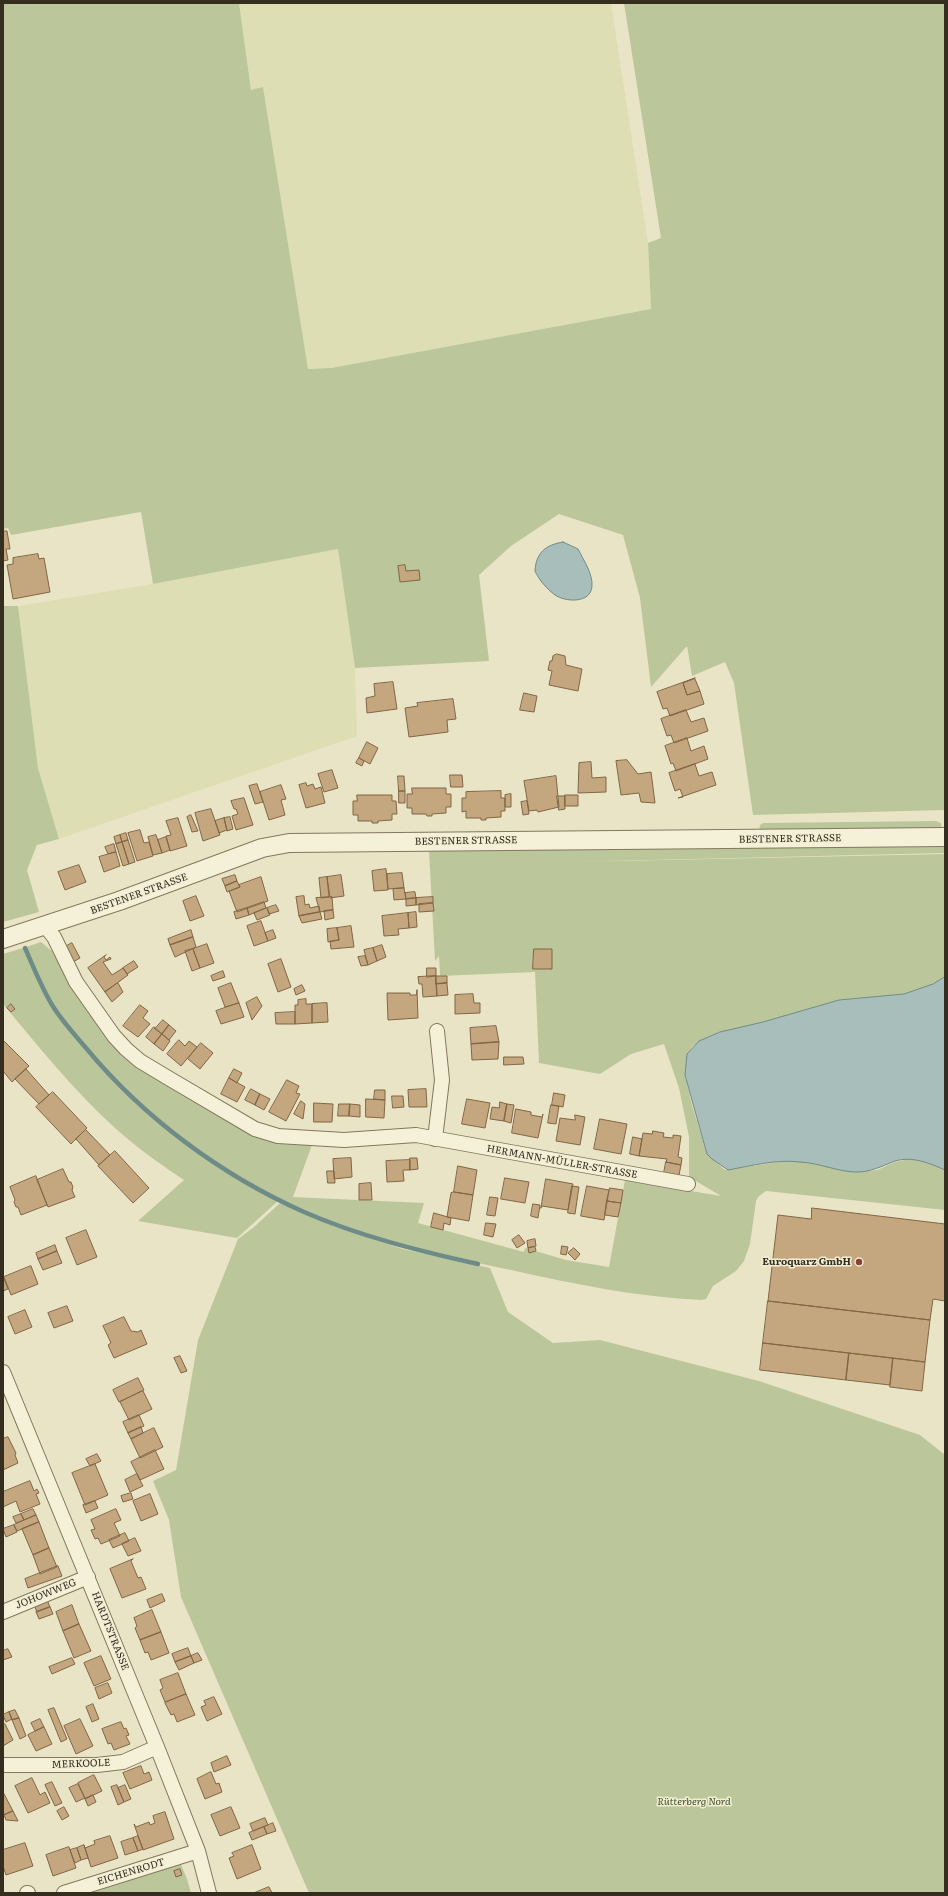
<!DOCTYPE html>
<html>
<head>
<meta charset="utf-8">
<style>
	body { margin:0 }
	#map { position:relative; width:948px; height:1896px; overflow:hidden; background:#eae4c6; font-family:Literata,serif }
	canvas { display:block }
	.frame { position:absolute; inset:0; border:4px solid #352d20; pointer-events:none }
</style>
</head>
<body>
<div id="map">
<canvas width="948" height="1896"></canvas>
<div class="frame"></div>
</div>
<script>
const ctx = document.querySelector('canvas').getContext('2d');
ctx.lineJoin = 'round';
function paint(path, color) {
  ctx.fillStyle = color;
  ctx.fill(path, 'evenodd');
}
function stroke(path, color, width, dash) {
  ctx.strokeStyle = color;
  ctx.lineWidth = width;
  ctx.lineCap = dash ? 'butt' : 'round';
  ctx.setLineDash(dash || []);
  ctx.stroke(path);
}
function label(font, color, halo, rows, align = 'center') {
  ctx.font = font + ' Literata,serif';
  ctx.lineWidth = 3;
  ctx.setLineDash([]);
  ctx.textBaseline = 'middle';
  ctx.strokeStyle = halo;
  ctx.fillStyle = color;
  for (const [text, x, y, turn = 0] of rows) {
    ctx.save();
    ctx.translate(x, y);
    ctx.rotate((+turn || 0) * Math.PI / 180);
    ctx.textAlign = isNaN(turn) ? turn : align;
    if (halo) ctx.strokeText(text, 0, 0);
    ctx.fillText(text, 0, 0);
    ctx.restore();
  }
}
const farmland = new Path2D(`
	M239 3H611L648 243 651 309 331 368 308 369 263 88 251 90Z
	M338 549 355 668 357 736 59 839 38 768 18 606 153 584Z`);
const green = new Path2D(`
	M3 3H239L251 90 263 87 308 369 331 368 651 309 648 243 661 238 624 3H945V810L753 815 734 683 725 662 692 676 687 646 651 687 640 598 623 535 559 514 511 546 479 575 489 661 355 668 338 549 153 584 141 512 11 535 8 528 3 529Z
	M3 606H18L38 768 59 839 37 845 27 870 39 912 3 922Z
	M936 821 941 823 942 829 759 832 760 825 763 823Z
	M945 842V853L568 862 945 854V977L933 984 904 994 839 1000 750 1026 720 1032 701 1040 693 1046 687 1054 685 1075 692 1105 707 1154 725 1170 779 1162 799 1161 858 1172 877 1170 895 1162 910 1159 924 1161 945 1170V1210L766 1191 758 1197 756 1201 750 1244 744 1261 736 1271 713 1286 706 1299 702 1300C637 1297 574 1284 511 1270 439 1255 358 1237 291 1205 207 1165 110 1090 58 1012 45 991 35 969 26 947L41 942 52 951 73 988 103 1032 135 1065 232 1124 258 1137 286 1143 312 1145 293 1197 424 1203 418 1223 524 1252 525 1248 566 1260 609 1267 625 1180 721 1196 689 1177V1137L679 1088 664 1044 631 1054 600 1074 539 1063 535 972 440 976 439 956 435 961 429 851 360 852 361 849Z
	M23 948C33 970 42 992 56 1013 67 1029 81 1045 94 1060 147 1118 209 1164 278 1201L237 1238 138 1221 184 1180C160 1164 137 1148 115 1128 75 1092 38 1046 3 1004V954Z
	M280 1203 336 1227 403 1249 490 1268 508 1312 553 1343 600 1340 759 1381 920 1435 945 1455V1893H309L181 1597 169 1520 153 1481 176 1470 198 1340 238 1239 254 1227Z
	M180 1862 187 1879 191 1893H91Z`);
const water = new Path2D(`
	M563 542 578 549C583 559 593 574 592 586 591 604 565 602 555 595 547 589 539 580 535 571 536 553 545 545 563 542Z
	M945 977V1170C929 1163 913 1156 895 1161 882 1166 871 1172 857 1172 838 1172 820 1163 800 1162 776 1159 751 1166 728 1170L712 1159 707 1154 685 1075 687 1054 699 1041 720 1032 763 1022 839 1000 904 994 933 984Z`);
const stream = new Path2D(`
	M25 948C34 968 42 989 54 1008 63 1022 75 1035 86 1048 144 1118 221 1175 304 1212 359 1236 419 1251 478 1264`);
const building = new Path2D(`
	M3 531H7L10 549H6L8 560 3 561Z
	M38 554 39 559 44 558 50 592 13 599 7 565 13 564V558Z
	M405 565 406 571 419 570 420 580 400 582 398 566Z
	M557 654 565 656 566 665 582 669 578 691 549 685 552 671 548 670 550 661H552L553 656Z
	M695 678 683 683 687 695 700 691 704 704 670 716 667 708 663 709 657 692Z
	M695 679 700 691 687 695 683 683Z
	M393 682 397 709 367 713 366 698 375 696 374 684Z
	M524 693 537 696 534 712 520 710Z
	M453 699 456 719 447 720 448 732 409 737 405 708 418 706 417 703Z
	M686 710 691 722 704 718 708 731 674 743 671 735 667 736 661 719Z
	M687 738 691 751 704 746 708 759 676 771 673 763 671 764 665 746Z
	M367 742 378 748 370 764 359 758Z
	M359 758 364 761 362 766 356 763Z
	M627 760 638 774 651 772 655 803 641 802 639 793 621 795 616 761Z
	M591 762 592 778 606 777V792L578 793 579 763Z
	M695 764 699 776 712 772 716 785 678 798 683 797 680 789 675 791 669 773Z
	M332 770 338 788 324 792 318 774Z
	M450 775H462L463 787H451Z
	M398 776H404L405 791H399Z
	M556 776 559 807 538 812 537 810 529 811 524 781Z
	M306 783 307 786 313 784 315 789 321 787 325 803 306 808 299 785Z
	M257 784 263 802 255 804 249 786Z
	M281 785 286 799 281 800 285 815 269 820 260 792Z
	M412 788H446V794H451V807H446V813L432 814V816H427L426 814H412V808H407V794H412Z
	M399 791H405V803H399Z
	M501 791V798H505V811H501V817L486 818V820H481V818H466V811L462 812V798H466V792Z
	M511 794V807H505V795Z
	M357 795H392V801H396L397 814H392V820L378 821V823H372V821H358V815H353V801H357Z
	M565 795H578V806H565Z
	M557 796H565V809L559 810Z
	M244 798 253 825 236 830 232 816 238 814 236 809H234L231 801Z
	M527 801 529 814 523 815 521 802Z
	M211 809 220 835 203 841 195 813Z
	M191 815 198 831 192 832 187 817Z
	M230 817 233 829 227 831 224 818Z
	M178 818 187 846 170 851 166 836 171 835 166 821Z
	M224 818 227 830 219 833 215 821Z
	M140 830 144 843 149 842 153 856 137 861 128 833Z
	M126 833 128 840 122 842 120 835Z
	M120 835 122 842 116 844 114 837Z
	M156 835 162 853 153 855 148 837Z
	M166 837 170 850 162 853 158 840Z
	M128 840 135 862 129 864 122 842Z
	M122 842 129 864 123 866 116 844Z
	M114 844 116 852 108 854 105 847Z
	M116 852 120 866 104 872 99 857Z
	M79 865 86 882 65 890 58 872Z
	M386 869 388 890 374 891 372 871Z
	M402 873 404 888 388 889 387 874Z
	M235 875 237 881 225 886 222 879Z
	M341 875 344 896 330 898 327 877Z
	M261 877 268 901 237 912 229 891 240 887 239 885Z
	M327 877 329 897 321 898 319 878Z
	M237 881 240 887 227 892 225 886Z
	M404 888 406 899 394 900 393 889Z
	M415 892 416 898 406 899 405 893Z
	M196 896 204 916 190 921 183 901Z
	M304 896 305 905 309 904 310 908 319 906 320 912 299 916 296 897Z
	M332 897 333 910 320 912 316 898Z
	M433 897V903L416 905V898Z
	M416 898V905L406 906V899Z
	M264 902 266 908 249 915 247 908Z
	M433 903 434 911 419 912V904Z
	M276 905 279 911 269 914 267 908Z
	M247 908 249 915 236 919 234 912Z
	M267 908 270 915 257 920 254 913Z
	M333 910 334 918 325 920 324 911Z
	M320 912 322 919 302 923 299 916Z
	M416 912 417 927 409 928 408 913Z
	M408 913 409 928 398 929 399 935 384 936 382 916Z
	M261 921 268 941 254 946 247 926Z
	M351 926 354 947 331 949 330 941 339 940 337 928Z
	M337 928 339 940 328 942 327 929Z
	M191 930 193 937 170 945 168 939Z
	M273 930 276 938 268 941 265 933Z
	M193 937 196 947 175 957 170 945Z
	M72 943 80 958 73 962 65 947Z
	M207 944 214 963 200 968 193 949Z
	M382 945 386 957 377 961 373 948Z
	M373 948 377 961 368 965 364 950Z
	M193 949 200 968 192 971 185 951Z
	M534 949H552V969H533Z
	M106 955 104 957 106 960 110 957 111 959 103 962 112 975 123 968 128 975 105 992 88 968Z
	M365 956 368 965 361 966 358 957Z
	M281 959 291 987 278 992 268 964Z
	M134 961 138 967 127 974 123 968Z
	M427 968H436V976L427 977Z
	M223 971 225 977 213 981 211 976Z
	M436 976 437 996 423 997 422 984H419L418 977Z
	M436 976H447V983L436 984Z
	M118 983 123 992 112 1002 105 992Z
	M231 983 239 1003 225 1007 218 988Z
	M447 983 448 995 437 996 436 984Z
	M302 985 305 991 296 995 294 989Z
	M417 990 418 1018 388 1020 387 993H410V995H416Z
	M473 994 474 1003H480V1013L455 1014V995Z
	M257 997 262 1006 252 1020 246 1003Z
	M306 999V1004H312V1023L295 1024V1005H298V1000Z
	M239 1003 244 1017 221 1024 216 1011Z
	M327 1003 328 1022 312 1023V1004Z
	M11 1004 15 1009 11 1012 7 1008Z
	M140 1005 148 1011 143 1018 150 1024 138 1037 123 1026Z
	M295 1012V1024H276L275 1013Z
	M163 1020 169 1025 162 1034 155 1029Z
	M169 1025 176 1031 169 1040 162 1034Z
	M496 1026 499 1042 471 1044 470 1028Z
	M154 1027 162 1034 154 1044 146 1037Z
	M162 1034 170 1041 163 1051 154 1044Z
	M3 1040 29 1066 12 1082 3 1071Z
	M179 1040 185 1046 189 1041 197 1047 181 1066 167 1054Z
	M499 1042 498 1059 472 1060 471 1044Z
	M201 1043 213 1053 200 1069 188 1059Z
	M504 1057H523L524 1064 504 1065Z
	M26 1069 49 1095 39 1104 15 1079Z
	M234 1069 242 1073 237 1083 229 1078Z
	M229 1078 245 1087 237 1102 221 1094Z
	M287 1080 299 1086 296 1093 300 1094 286 1121 269 1112Z
	M251 1089 260 1094 255 1105 245 1100Z
	M426 1089 427 1107H409L408 1090Z
	M375 1090H385V1100L374 1099Z
	M53 1092 87 1128 71 1144 36 1107Z
	M554 1093 565 1095 563 1107 552 1105Z
	M260 1094 270 1099 264 1110 255 1105Z
	M392 1096H403L404 1107 393 1108Z
	M366 1099 385 1100 384 1118 366 1117Z
	M467 1099 490 1103 485 1128 462 1124Z
	M301 1101 305 1104 303 1119 294 1114Z
	M500 1102 507 1104 504 1121 490 1119 492 1107 499 1108Z
	M314 1103 333 1104 332 1122H314Z
	M339 1104H350L349 1116H338Z
	M350 1104 360 1105V1117L349 1116Z
	M507 1104 514 1105 511 1123 504 1121Z
	M551 1105 559 1106 556 1124 548 1123Z
	M516 1109 531 1112V1115L542 1117 543 1114 538 1138 512 1133Z
	M575 1115 585 1117 580 1145 556 1141 560 1118 575 1120Z
	M600 1119 627 1124 621 1154 594 1149Z
	M86 1130 110 1155 99 1165 76 1139Z
	M653 1131 664 1133 663 1137 673 1138V1135L681 1136 678 1157 682 1158 681 1165 666 1162 667 1159 639 1156 643 1133 652 1134Z
	M633 1137 642 1139 639 1156 630 1154Z
	M115 1151 149 1188 133 1203 98 1166Z
	M351 1158 352 1177 334 1179 333 1159Z
	M410 1158H417L418 1169 410 1170Z
	M410 1160V1170H403L404 1181 387 1182 386 1161Z
	M666 1162 681 1165 679 1175 664 1173Z
	M458 1166 477 1170 473 1195 454 1192Z
	M63 1169 69 1182H71L73 1187 72 1190 75 1197 48 1207 37 1180Z
	M327 1171H334L335 1183H328Z
	M36 1176 47 1205 21 1215 18 1207H16L14 1202 15 1200 10 1187Z
	M505 1178 529 1182 525 1203 501 1199Z
	M546 1179 573 1184 568 1210 542 1206 541 1208Z
	M371 1183 372 1200H359V1184Z
	M572 1186 579 1187 575 1214 568 1213Z
	M587 1186 609 1190 604 1220 581 1216Z
	M610 1188 623 1190 621 1203 607 1201Z
	M454 1192 473 1195 469 1221 447 1217 451 1193Z
	M490 1197 498 1198 495 1216 487 1215Z
	M607 1201 621 1203 618 1217 605 1215Z
	M533 1204 540 1205 538 1218 531 1216Z
	M812 1208 945 1224V1301L933 1299 930 1320 768 1301 778 1215 811 1219Z
	M434 1213 451 1218 450 1225 444 1223 443 1230 431 1227Z
	M486 1223 496 1224 493 1237 484 1235Z
	M86 1230 97 1257 77 1265 66 1238Z
	M519 1235 525 1243 517 1248 512 1240Z
	M535 1239 536 1246 528 1248 527 1241Z
	M55 1245 57 1251 38 1259 36 1253Z
	M562 1246 568 1247 566 1255 561 1254Z
	M535 1247 536 1251 529 1253 528 1248Z
	M574 1248 580 1254 575 1260 568 1253Z
	M57 1251 62 1263 43 1270 38 1259Z
	M31 1266 38 1284 11 1295 4 1277Z
	M3 1276 8 1289 3 1291Z
	M768 1301 930 1320 925 1362 763 1343Z
	M67 1306 73 1321 54 1328 48 1313Z
	M25 1310 32 1327 15 1334 8 1317Z
	M124 1317 131 1331 138 1332 141 1330 147 1344 114 1358 108 1345 111 1343 103 1326Z
	M763 1343 849 1353 846 1380 760 1370Z
	M849 1353 893 1358 890 1385 846 1380Z
	M180 1356 187 1371 181 1373 174 1358Z
	M893 1358 925 1362 922 1391 890 1387Z
	M138 1378 144 1390 119 1402 113 1390Z
	M143 1391 152 1409 129 1420 120 1402Z
	M139 1415 144 1426 128 1433 123 1422Z
	M141 1427 143 1433 131 1439 128 1433Z
	M154 1428 163 1447 140 1458 131 1439Z
	M8 1437 16 1453 15 1455 18 1463 3 1470V1439Z
	M155 1450 164 1469 140 1480 131 1462Z
	M97 1454 101 1461 90 1466 86 1459Z
	M95 1464 108 1495 85 1505 72 1473Z
	M137 1474 143 1486 130 1492 125 1480Z
	M30 1481 34 1491 37 1489 39 1493 36 1494 40 1504 20 1512 16 1501 3 1507V1492Z
	M131 1493 133 1499 123 1502 121 1496Z
	M150 1494 158 1514 141 1521 133 1501Z
	M95 1501 98 1508 86 1513 83 1505Z
	M33 1509 36 1515 24 1520 21 1514Z
	M116 1509 121 1520 114 1523 120 1536 101 1544 98 1538 95 1539 91 1530 95 1529 91 1520Z
	M21 1514 24 1520 16 1523 13 1517Z
	M36 1515 39 1522 17 1531 14 1525Z
	M39 1522 49 1548 33 1555 22 1529Z
	M14 1525 17 1532 6 1537 3 1529Z
	M125 1533 129 1541 113 1548 109 1540Z
	M135 1538 141 1551 128 1556 122 1544Z
	M49 1548 57 1567 40 1574 33 1555Z
	M133 1559 131 1561 138 1578 141 1577 146 1589 122 1598 110 1569Z
	M58 1566 62 1576 28 1588 25 1579Z
	M162 1594 165 1601 150 1608 147 1600Z
	M47 1600 50 1607 37 1612 34 1605Z
	M72 1605 79 1624 63 1631 56 1612Z
	M50 1607 53 1614 39 1619 36 1612Z
	M152 1610 161 1632 140 1640 135 1628 137 1626 134 1618Z
	M79 1624 91 1651 74 1658 63 1631Z
	M161 1632 169 1653 151 1660 148 1652 145 1653 140 1640Z
	M188 1648 191 1656 175 1662 172 1654Z
	M8 1649 12 1657 3 1660V1651Z
	M198 1653 202 1660 194 1663 191 1656Z
	M101 1656 111 1679 94 1686 84 1663Z
	M191 1656 194 1663 179 1670 175 1662Z
	M72 1658 75 1664 52 1674 49 1667Z
	M178 1673 186 1694 165 1702 160 1690 163 1688 160 1680Z
	M108 1683 112 1693 99 1699 95 1688Z
	M186 1694 195 1715 177 1722 174 1714 171 1715 165 1703Z
	M214 1697 222 1714 207 1721 201 1707 206 1705 204 1701Z
	M93 1704 99 1719 92 1722 86 1707Z
	M54 1708 67 1739 61 1742 48 1710Z
	M15 1710 19 1718 12 1720 9 1712Z
	M9 1712 12 1719 6 1722 3 1715Z
	M19 1718 26 1736 20 1739 12 1720Z
	M40 1719 44 1727 35 1731 31 1723Z
	M80 1719 93 1746 76 1754 64 1726Z
	M121 1722 124 1729 126 1728 129 1735 126 1736 130 1744 114 1750 111 1743 108 1744 102 1729Z
	M5 1724 13 1740 3 1746V1725Z
	M44 1727 52 1744 36 1751 28 1735Z
	M227 1756 231 1765 214 1772 211 1763Z
	M141 1766 144 1774 149 1772 152 1780 130 1789 123 1773Z
	M211 1772 216 1784 219 1783 222 1792 205 1799 197 1779Z
	M94 1775 102 1791 85 1799 78 1783Z
	M32 1778 40 1795 45 1792 50 1803 28 1813 15 1786Z
	M52 1782 62 1803 55 1806 45 1785Z
	M78 1784 85 1798 76 1802 69 1788Z
	M117 1785 124 1802 118 1805 111 1787Z
	M125 1785 131 1799 124 1802 118 1788Z
	M3 1792 13 1811 4 1815 3 1814Z
	M93 1795 96 1802 88 1806 85 1799Z
	M64 1807 69 1816 62 1820 57 1811Z
	M231 1807 240 1828 220 1836 211 1815Z
	M13 1811 18 1821 6 1820 4 1815Z
	M165 1812 174 1839 143 1850 134 1824 136 1827 149 1822 150 1825 155 1823 153 1816Z
	M265 1818 268 1825 253 1831 250 1824Z
	M273 1823 276 1831 267 1834 264 1827Z
	M264 1827 267 1834 252 1840 249 1833Z
	M110 1836 118 1858 91 1867 84 1845 85 1848 95 1844 94 1841Z
	M138 1836 143 1849 138 1851 133 1838Z
	M133 1838 138 1851 125 1855 121 1842Z
	M25 1843 33 1866 6 1875 3 1866V1850Z
	M84 1845 88 1858 81 1860 77 1848Z
	M252 1845 261 1869 237 1879 229 1858 234 1856 232 1853Z
	M69 1847 76 1868 53 1876 46 1855Z
	M77 1848 81 1860 75 1863 70 1850Z
	M180 1869 182 1875 176 1877 174 1871Z
	M269 1887 272 1893H254Z`);
const minor = new Path2D(`
	M45 926 54 937 76 982 114 1036 126 1049 140 1061 170 1079 255 1129 278 1136 344 1140 416 1135 688 1184
	M435 1139 442 1080 437 1031
	M3 1372 157 1747 198 1851 209 1893
	M3 1612 88 1577
	M3 1765H97L123 1762 157 1747
	M27 1893H28
	M64 1893 198 1851`);
const tertiary = new Path2D(`
	M3 939 119 901 262 848 289 843 945 837`);
const markers = [
	[859,1262,4,"#8c4033"]
];
const streetNames = [
	["BESTENER STRASSE",790,839,-1],
	["BESTENER STRASSE",466,841,-1],
	["BESTENER STRASSE",139,894,-20],
	["HERMANN-MÜLLER-STRASSE",562,1162,10],
	["JOHOWWEG",46,1594,-22],
	["HARDTSTRASSE",110,1631,68],
	["MERKOOLE",81,1764,-2],
	["EICHENRODT",131,1872,-17]
];
const poiNames = [
	["Euroquarz GmbH",851,1262]
];
const parkNames = [
	["Rütterberg Nord",694,1802]
];
paint(farmland, '#dedeb4');
paint(green, '#bbc79b');
paint(water, '#a7beba');
stroke(water, '#6e8b88', 1);
stroke(stream, '#6e8b88', 4.5);
paint(building, '#c4a67f');
stroke(building, '#806645', 1);
stroke(minor, '#83775d', 16);
stroke(tertiary, '#83775d', 20);
stroke(minor, '#f5f1d8', 14);
stroke(tertiary, '#f5f1d8', 18);
for (const [x, y, r, color] of markers) {
  const dot = new Path2D();
  dot.arc(x, y, r, 0, 2 * Math.PI);
  ctx.fillStyle = color;
  ctx.fill(dot);
  stroke(dot, '#f2eed4', 1.5);
}
label('10px', '#352d20', '#f2eed4', streetNames);
label('bold 10px', '#352d20', '#f2eed4', poiNames, 'right');
label('italic 10px', '#3f4f28', '#f2eed4', parkNames);
</script>
</body>
</html>
